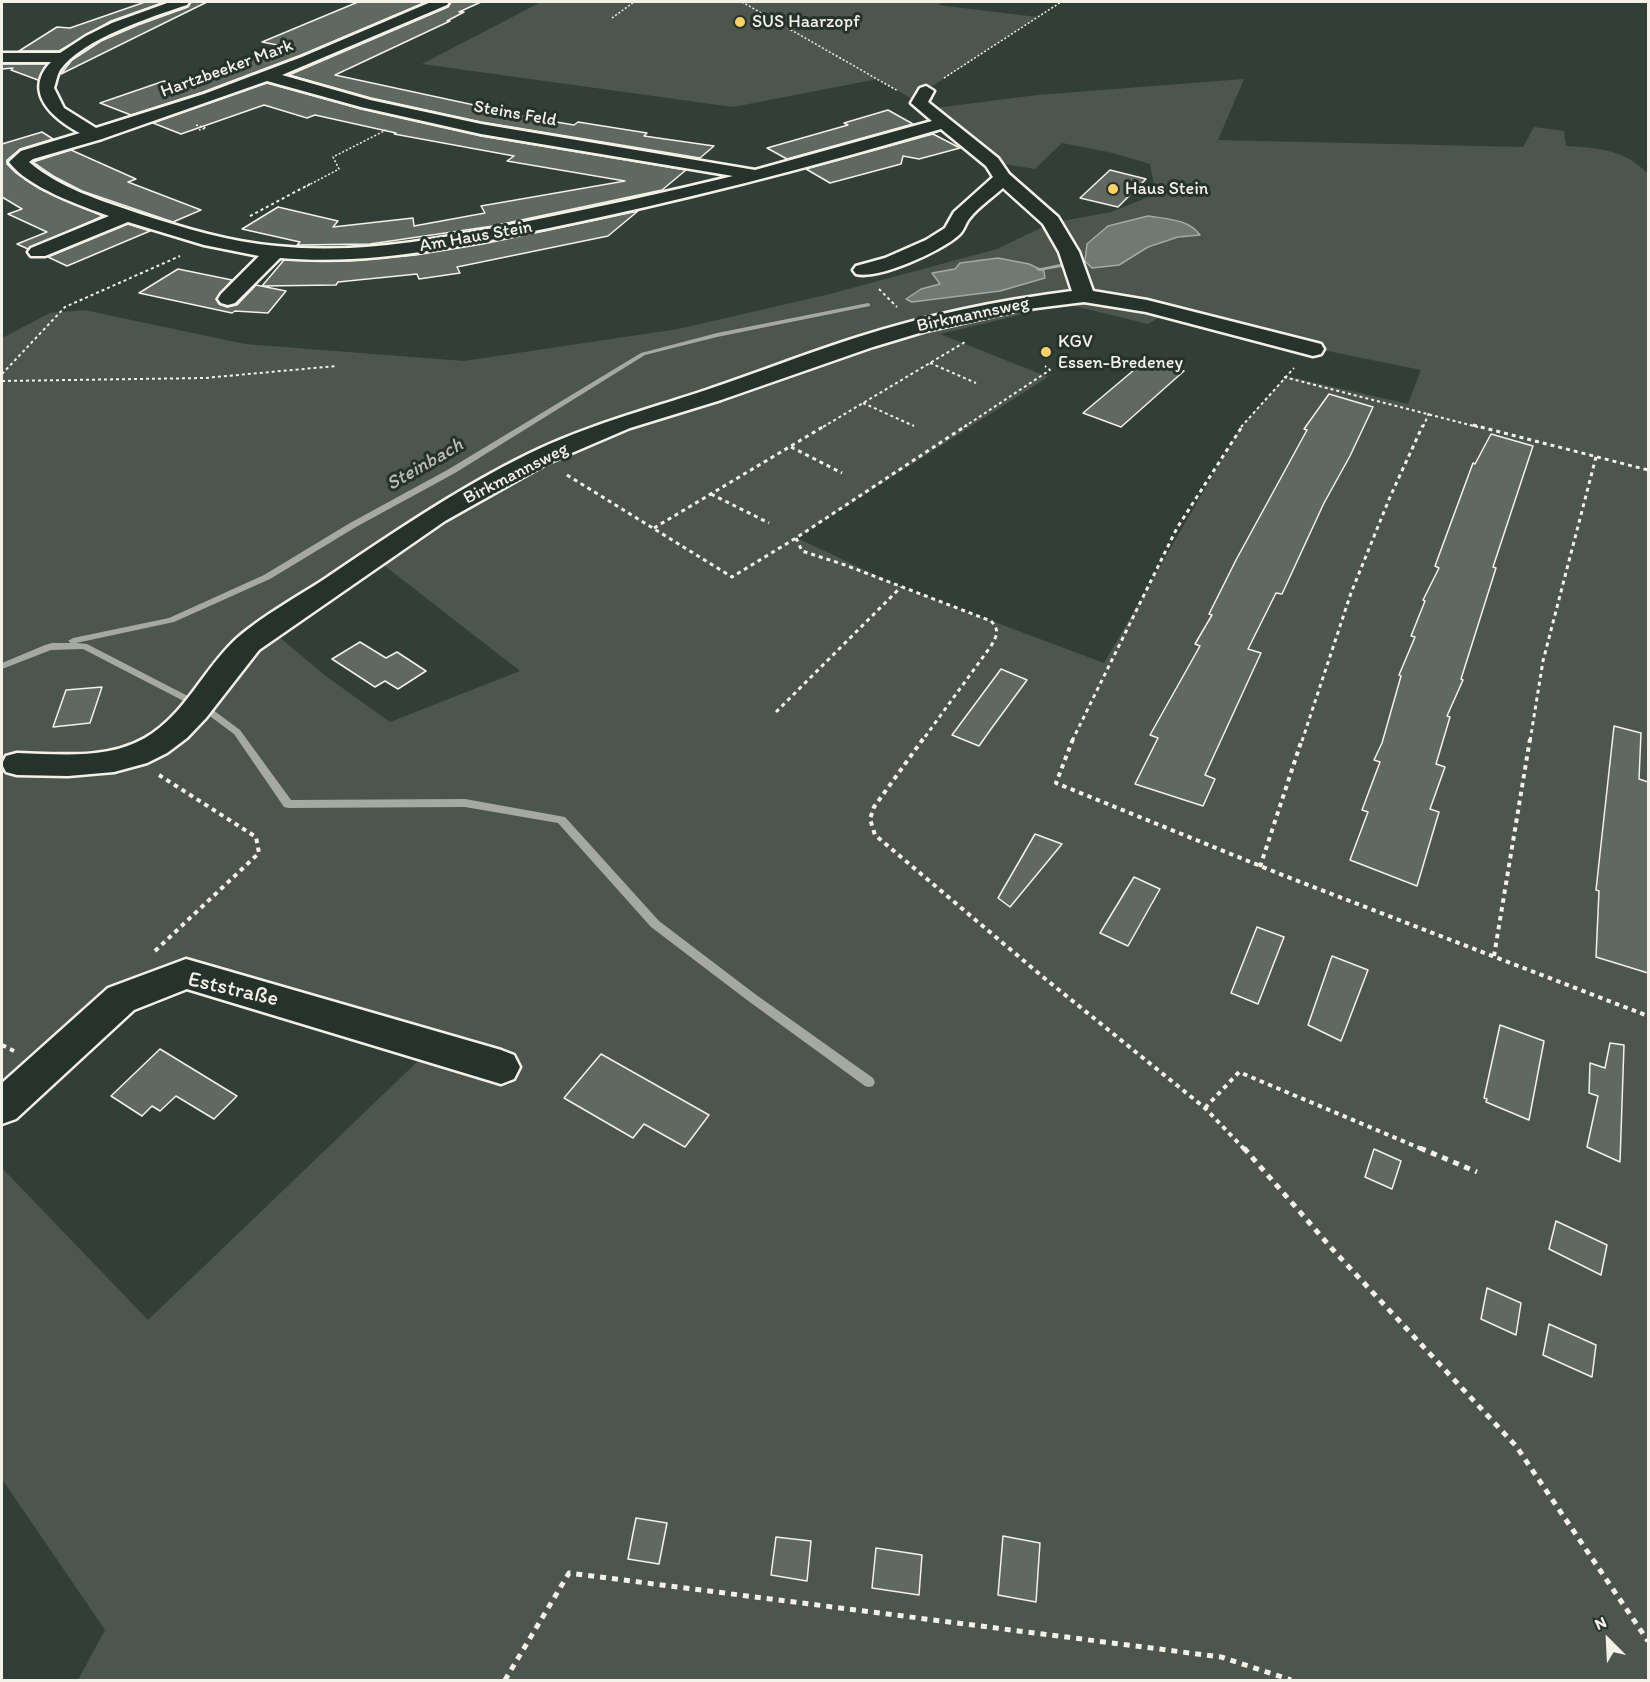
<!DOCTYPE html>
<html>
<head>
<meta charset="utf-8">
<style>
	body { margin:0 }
	#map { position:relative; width:1650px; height:1682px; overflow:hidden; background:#323e38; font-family:Itim,sans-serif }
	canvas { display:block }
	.frame { position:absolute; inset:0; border:3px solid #f4f1e8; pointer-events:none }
	.north { position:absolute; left:1578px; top:1610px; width:60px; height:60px; -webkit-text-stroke:4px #26332d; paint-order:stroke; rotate:336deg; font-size:16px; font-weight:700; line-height:24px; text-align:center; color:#f4f1e8 }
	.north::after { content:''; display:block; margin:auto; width:21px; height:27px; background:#f4f1e8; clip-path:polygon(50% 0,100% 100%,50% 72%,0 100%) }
</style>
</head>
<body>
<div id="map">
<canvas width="1650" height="1682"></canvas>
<div class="frame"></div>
<div class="north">N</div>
</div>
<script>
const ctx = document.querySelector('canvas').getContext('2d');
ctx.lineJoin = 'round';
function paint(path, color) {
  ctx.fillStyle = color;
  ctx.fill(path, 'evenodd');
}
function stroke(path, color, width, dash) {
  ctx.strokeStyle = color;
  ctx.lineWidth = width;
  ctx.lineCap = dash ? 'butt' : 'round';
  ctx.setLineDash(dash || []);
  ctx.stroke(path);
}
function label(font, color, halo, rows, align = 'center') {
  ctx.font = font + ' Itim,sans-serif';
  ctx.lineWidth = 6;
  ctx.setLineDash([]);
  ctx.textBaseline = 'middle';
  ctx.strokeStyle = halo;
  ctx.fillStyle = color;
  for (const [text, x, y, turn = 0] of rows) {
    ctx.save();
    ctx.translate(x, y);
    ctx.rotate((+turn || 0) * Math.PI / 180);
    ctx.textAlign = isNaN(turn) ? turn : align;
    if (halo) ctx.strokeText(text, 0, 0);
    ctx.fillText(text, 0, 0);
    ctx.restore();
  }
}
const green = new Path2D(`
	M541 2H943L938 5 1037 17 925 91 919 103 878 79 733 107 422 64Z
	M1244 79 1218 140 1523 147 1534 127 1564 131 1566 146C1599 148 1624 149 1648 174V1680H78L105 1630 2 1479V1168L148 1320 443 1037 355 1011 186 973 149 981 2 1106V338L50 313 84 310 245 344 464 361 678 329 830 294 997 249 1051 223 1111 212 1156 194 1150 164 1113 153 1062 143 1035 169 992 162 927 109 1037 95ZM1148 216C1166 219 1189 219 1200 235L1178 237 1148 247 1119 265 1092 268 1085 261 1087 244 1108 226ZM998 258 1029 264 1044 272 1045 277 1000 291 912 302 907 299 921 289 940 284 933 273 955 269 960 263ZM1066 304 1148 324 1160 317 1290 344 1312 355 1318 349 1421 370 1408 404 1286 376 1240 428 1104 663 901 587 797 538 1048 377 940 334ZM906 331 714 397 622 424 521 469 436 517 376 559 520 671 390 722 327 677 272 631 120 774 116 775 271 629 435 517 536 459 619 422 713 394 865 341Z`);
const water = new Path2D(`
	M1148 216C1166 219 1189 219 1200 235L1178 237 1148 247 1119 265 1092 268 1085 261 1087 244 1108 226Z
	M998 258 1029 264 1044 271 1045 278 1000 291 912 302 906 299 921 289 940 284 932 273 955 269 960 263Z`);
const stream = new Path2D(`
	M1065 263 1068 265 1067 266 1039 271 1036 269Z
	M868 303 870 304V306L717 337 645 355 455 473 356 527 270 579 174 622 76 643 87 644 209 707 240 730 291 800 465 799 565 817 659 921 755 994 873 1078 875 1082 873 1086 869 1087 865 1086 747 1000 651 927 558 823 465 807 288 808 284 807 234 734 203 711 83 649 51 650 2 669V663L45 645 52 643H71L68 641 73 638 169 618 264 575 350 523 449 469 641 353 717 333Z`);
const building = new Path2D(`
	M145 2H165L111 21 59 51H19L57 27 70 28Z
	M191 2H207L61 74 72 60 101 41 138 25 188 7Z
	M358 2H426L301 55 203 92 131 115 100 103 164 81 181 87 283 46 262 42Z
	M451 2H481L459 12H464L447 21H450L335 75 488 108 485 110 574 125 578 122 647 133 644 136 714 146 700 158 481 122 371 98 289 75 448 7Z
	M2 64H47L38 80 11 70 13 68 2 69Z
	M267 83 361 109 481 136 686 170 662 190 493 226 370 244 297 245 300 242 242 229 278 207 338 221 333 227 413 218 414 226 485 213 481 206 625 181 507 161 514 156 394 134 396 133 315 115 307 118 264 105 181 134 153 123Z
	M888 110 913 124 787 159 767 148 848 125 844 123Z
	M42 132 53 139 20 149 7 160V164L16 173 40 189 103 216 28 249 17 244 47 232 8 214 22 209 2 197V144Z
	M933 134 960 148 919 159 903 156 901 164 830 183 806 169Z
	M71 150 136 179 128 182 201 210 173 222 82 191 55 177 33 162Z
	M1110 170 1146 179 1118 207 1080 198Z
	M638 211 608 236 457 267 460 273 419 279 417 274 338 282 336 285 262 286 284 260 348 261 416 255 483 244Z
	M128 224 150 231 67 266 48 257Z
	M178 269 232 280 216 299 219 304 227 307 237 305 256 285 286 291 268 313 235 311 232 313 139 293Z
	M1147 359 1184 371 1121 427 1083 413Z
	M1329 394 1373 407 1350 456 1324 503 1282 594 1276 593 1248 649 1261 653 1205 775 1215 779 1203 806 1135 784 1158 738 1150 735 1200 646 1195 644 1212 615 1209 614 1236 560 1307 430 1304 429Z
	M1491 434 1533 446 1493 567 1496 568 1461 679 1463 680 1447 716 1450 717 1436 764 1445 767 1430 809 1439 812 1417 886 1350 860 1368 812 1362 810 1380 762 1374 760 1382 743 1401 676 1399 675 1415 637 1411 636 1425 601 1423 600 1439 568 1435 566 1473 463 1475 464Z
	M360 642 386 658 397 652 426 671 398 689 385 681 375 687 332 659Z
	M1001 669 1027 680 991 729 979 746 952 735Z
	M102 687 90 723 53 727 66 690Z
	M1614 726 1641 733 1639 779 1648 782V973L1596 957 1599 891 1596 890Z
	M1035 834 1062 844 1010 907 998 898Z
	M1134 877 1160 889 1128 946 1100 933Z
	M1257 927 1284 937 1258 1004 1231 993Z
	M1332 956 1368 970 1341 1041 1308 1025Z
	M1500 1025 1544 1041 1529 1120 1486 1102 1487 1099 1484 1098Z
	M1610 1043 1624 1045 1620 1162 1587 1147 1598 1096 1589 1093 1590 1063 1605 1068Z
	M160 1049 237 1096 214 1119 176 1096 160 1111 152 1106 142 1116 111 1096Z
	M601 1054 709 1115 685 1147 644 1124 633 1138 564 1098Z
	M1374 1149 1401 1161 1392 1189 1365 1177Z
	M1556 1221 1607 1245 1601 1275 1549 1249Z
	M1487 1288 1521 1303 1516 1335 1481 1319Z
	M1549 1324 1596 1345 1592 1377 1543 1355Z
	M636 1518 667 1523 659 1564 628 1559Z
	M1003 1536 1040 1543 1036 1602 998 1595Z
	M776 1537 811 1541 807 1581 771 1575Z
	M876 1548 922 1555 919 1595 872 1588Z`);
const pathFar4 = new Path2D(`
	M742 2 898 91
	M612 18 634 2
	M944 78 1061 2
	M196 125 206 128 199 130
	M307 186 339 169 333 157 386 130`);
const pathFar3 = new Path2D(`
	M250 216 310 184
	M879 289 897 307
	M930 363 976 383
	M2 374 65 307 180 256
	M1284 377 1478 427
	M2 381 205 378 336 366
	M863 403 914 426
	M823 427 965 342
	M964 427 1050 370 1045 366
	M1241 427 1294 368
	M1423 427 1429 413`);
const pathFar2 = new Path2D(`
	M1473 425 1648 470
	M791 447 842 473
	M567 475 732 577 796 538 967 425
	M711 494 769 523
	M654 528 826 425
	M796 538 802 551 845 565 991 621C1000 631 997 635 991 646L922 741
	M776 712 901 587
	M1072 741 1177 528 1243 425
	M1302 741 1351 593 1390 497 1423 425
	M1530 741 1543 661 1596 457`);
const pathFar1 = new Path2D(`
	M923 739 874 807 870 819 875 835 1043 977 1205 1108 1245 1150
	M1073 739 1056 783 1285 876 1648 1016
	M1260 867 1302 739
	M155 951 259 853 256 837 159 775
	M1494 956 1530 739
	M2 1045 14 1051
	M1205 1108 1239 1072 1424 1150`);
const path = new Path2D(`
	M1244 1148 1335 1252 1516 1446 1648 1641
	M1420 1148 1477 1172
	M505 1680 569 1573 1221 1657 1291 1680`);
const minor = new Path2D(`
	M170 2H189L187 5C151 17 82 39 60 70 57 75 56 82 54 88L64 108 96 128 204 94 302 57 431 2H449L447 5 282 75 370 100 481 124 755 170 932 121 911 103 920 88 926 86 934 91 928 102 998 158 1009 174 1058 217 1079 252 1093 291 1147 300 1321 344 1324 349 1321 354 1313 356 1146 312 1084 302 1020 310 926 331 873 347 721 400 630 428 546 464 445 521 259 650 206 718 187 738 167 753 147 763 114 772 68 776 17 775 6 772 2 764 6 756 17 753C59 754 107 760 145 738 186 714 203 669 237 638 262 616 297 597 326 578 391 534 457 489 528 454 585 426 646 410 706 390 757 373 807 353 858 337 927 315 1000 300 1072 291L1059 252 1043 224 1003 188C992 198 977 208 969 219 965 224 964 231 959 235 942 251 878 280 856 274L853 270 856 266 885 258 926 240 945 228 954 212 993 177 986 166 941 129C812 167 681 201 549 228 460 246 371 266 280 258L235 303 228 305 221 303 218 299 221 294 259 256 204 245 128 222 45 256H31L28 252 31 248 109 216C81 206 27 187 9 162L21 151 80 133C53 119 22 92 51 62H2V53H60L86 36 112 23ZM267 81 361 107 481 134 733 176C663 193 594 208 524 222 443 238 360 255 276 246 229 242 184 228 140 214 102 201 59 188 29 162L33 159 102 139Z
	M186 959 501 1050 514 1055 520 1067 514 1079 501 1084 187 989 134 1010 16 1119 2 1124V1083L108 988Z`);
const markers = [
	[740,22,6,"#ffd166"],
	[1113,189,6,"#ffd166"],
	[1046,352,6,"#ffd166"]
];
const farPoinames = [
	["SUS Haarzopf",752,22],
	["Haus Stein",1125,189],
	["KGV",1058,342],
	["Essen-Bredeney",1058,363]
];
const farStreetnames = [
	["Hartzbeeker Mark",227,69,-20],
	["Steins Feld",515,114,10],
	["Am Haus Stein",476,237,-10],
	["Birkmannsweg",973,315,-12],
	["Birkmannsweg",516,474,-27]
];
const farWaternames = [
	["Steinbach",425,465,-30]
];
const streetNames = [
	["Eststraße",233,990,13]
];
paint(green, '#4c564f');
paint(water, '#727972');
stroke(water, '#a6a9a1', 1.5);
paint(stream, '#a6a9a1');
paint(building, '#5f6861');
stroke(building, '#f4f1e8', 1.5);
stroke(minor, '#f4f1e8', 5);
stroke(pathFar4, '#f4f1e8', 1.5, [2, 2]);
stroke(pathFar3, '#f4f1e8', 2, [3, 3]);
stroke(pathFar2, '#f4f1e8', 3, [4, 4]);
stroke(pathFar1, '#f4f1e8', 4, [4.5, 4.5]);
stroke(path, '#f4f1e8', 5, [6, 6]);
paint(minor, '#26332d');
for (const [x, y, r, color] of markers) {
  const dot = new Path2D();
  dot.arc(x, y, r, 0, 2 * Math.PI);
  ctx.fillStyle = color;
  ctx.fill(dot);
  stroke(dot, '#26332d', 2);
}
label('18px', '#f4f1e8', '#26332d', farPoinames, 'left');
label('18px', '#f4f1e8', '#26332d', farStreetnames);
label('italic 20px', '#babbb3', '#26332d', farWaternames);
label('22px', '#f4f1e8', '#26332d', streetNames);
</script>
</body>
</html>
